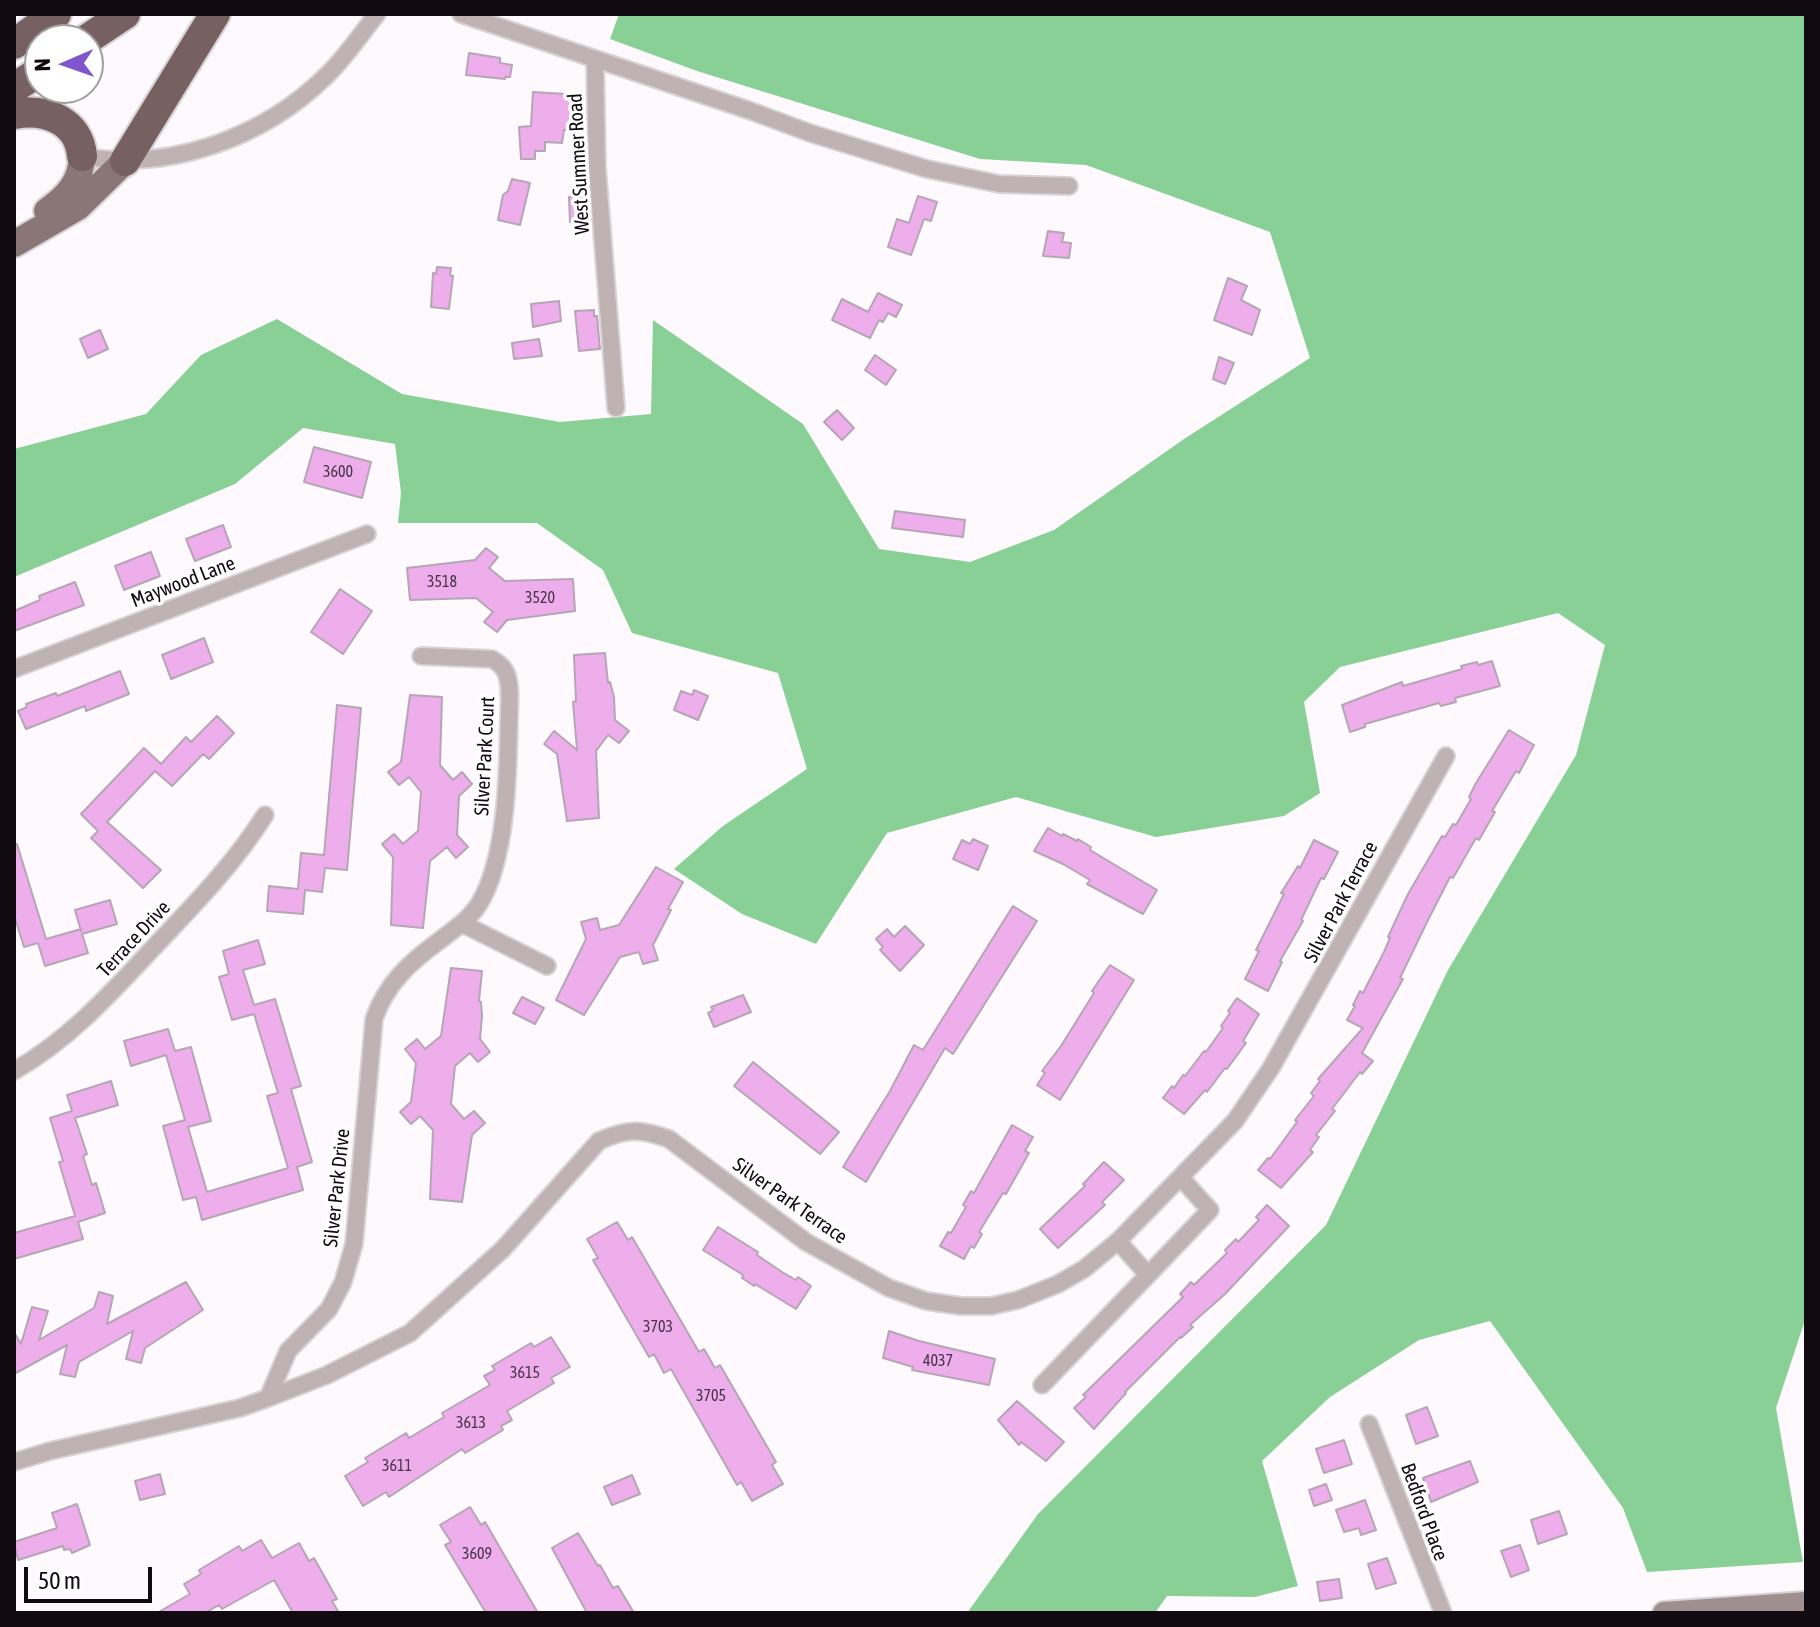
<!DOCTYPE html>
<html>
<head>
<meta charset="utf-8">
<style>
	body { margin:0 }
	#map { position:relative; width:1820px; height:1627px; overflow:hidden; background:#fdf9fc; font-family:"Asap Condensed",sans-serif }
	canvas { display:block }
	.frame { position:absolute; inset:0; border:16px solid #110b11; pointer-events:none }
	.north { position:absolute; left:24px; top:24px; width:80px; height:80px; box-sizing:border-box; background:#fff; border:2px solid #a09da0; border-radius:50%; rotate:268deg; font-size:22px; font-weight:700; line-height:32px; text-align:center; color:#110b11 }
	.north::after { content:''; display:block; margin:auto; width:28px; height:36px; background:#8155ce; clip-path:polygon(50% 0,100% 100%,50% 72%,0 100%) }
	.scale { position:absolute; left:24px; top:1567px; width:128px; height:36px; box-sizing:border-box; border:4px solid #110b11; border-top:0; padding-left:10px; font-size:24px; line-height:28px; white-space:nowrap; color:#110b11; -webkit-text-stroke:6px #fff; paint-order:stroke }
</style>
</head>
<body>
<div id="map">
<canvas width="1820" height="1627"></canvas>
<div class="frame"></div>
<div class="north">N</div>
<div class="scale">50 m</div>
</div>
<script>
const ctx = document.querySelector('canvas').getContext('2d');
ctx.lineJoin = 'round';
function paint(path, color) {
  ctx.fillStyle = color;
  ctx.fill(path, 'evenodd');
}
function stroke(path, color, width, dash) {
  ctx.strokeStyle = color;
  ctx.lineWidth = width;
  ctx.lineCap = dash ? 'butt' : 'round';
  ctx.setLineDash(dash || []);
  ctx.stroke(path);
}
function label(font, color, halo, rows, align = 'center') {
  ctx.font = font + ' "Asap Condensed",sans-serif';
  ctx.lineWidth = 7;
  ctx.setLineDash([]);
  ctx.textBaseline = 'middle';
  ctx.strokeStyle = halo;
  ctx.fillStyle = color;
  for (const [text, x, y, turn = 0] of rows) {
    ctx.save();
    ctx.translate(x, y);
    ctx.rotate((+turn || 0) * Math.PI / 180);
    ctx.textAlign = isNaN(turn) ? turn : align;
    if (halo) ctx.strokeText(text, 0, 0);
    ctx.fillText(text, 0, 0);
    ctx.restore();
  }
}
const forest = new Path2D(`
	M619 14H1806V1299L1804 1323 1776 1408 1803 1562 1647 1572 1623 1508 1490 1321 1419 1340 1330 1397 1262 1461 1298 1586 1255 1597 1167 1596 1155 1613H967L1038 1514 1326 1225 1448 970 1576 755 1605 645 1558 613 1340 667 1304 702 1320 793 1284 816 1156 837 1016 797 887 833 816 944 742 914 674 869 723 826 807 769 778 673 632 633 603 570 537 523H398L401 493 395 444 303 428 235 484 14 577V449L146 414 201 355 277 319 402 394 560 422 651 414 653 320 803 424 879 549 970 562 1054 530 1184 439 1310 358 1270 232 1086 165 980 159 697 71 610 39Z`);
const building = new Path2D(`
	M469 53 500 58V63L512 65 510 77H505V79L466 75Z
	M533 92 582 95 579 130H564L562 143 545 142V151H535V159H521L519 127 531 126Z
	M512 179 530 183 520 225 498 220 503 195 508 191Z
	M918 196 937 202 931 221 924 219 911 255 888 247 897 219 909 223Z
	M569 197H588L590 222H570Z
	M1048 231 1064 233 1062 242 1071 243 1069 258 1043 256Z
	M437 267 451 268 450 275 453 276 449 309 431 307 433 273 436 274Z
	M1228 278 1247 286 1241 300 1260 310 1252 335 1214 320Z
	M878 293 902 305 896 317 888 313 883 322 879 320 870 338 832 320 842 299 868 312Z
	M559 301 561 321 533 327 531 304Z
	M594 310V316H597L600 349 579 351 575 311Z
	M100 330 108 349 88 358 80 339Z
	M539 339 542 356 514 359 512 343Z
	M875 355 896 370 886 385 865 370Z
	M1219 357 1234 363 1225 384 1213 379Z
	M837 410 854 428 842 440 824 422Z
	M314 447 371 462 362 498 304 482Z
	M895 511 965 520 963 537 892 528Z
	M223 525 231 547 195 561 186 539Z
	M486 548 498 557 489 568 505 581 573 579 575 611 507 620 497 632 484 622 493 612 476 598 410 600 407 568 475 560Z
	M151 552 160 576 124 590 115 566Z
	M75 582 84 605 14 631V611L40 600 39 596Z
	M340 589 372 611 343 654 311 632Z
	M204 638 213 662 171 679 162 655Z
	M605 653 608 683 610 682 614 697 615 720 629 731 619 743 608 735 596 751 599 818 567 821 557 754 544 744 554 731 577 750 573 702 576 701 574 655Z
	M1492 661 1500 686 1455 698 1456 702 1441 706 1439 703 1365 724V727L1350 732 1342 705 1402 682 1403 686 1462 669 1461 666 1477 662 1478 665Z
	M120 671 129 694 86 711 85 706 26 729 18 711 27 707 26 704 56 693 57 696Z
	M694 690 708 696 698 720 674 710 681 691 692 695Z
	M410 695 442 697 440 765 453 780 462 772 472 784 459 796 457 835 468 847 456 858 447 847 430 861 423 928 391 925 393 857 382 844 394 834 403 844 418 831 421 792 409 777 399 785 388 772 401 762Z
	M337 705 361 708 347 870 325 868 322 892 305 890 303 914 267 911 269 886 298 889 301 853 324 855Z
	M217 716 234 733 209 759 203 754 172 786 155 771 107 822 161 870 143 888 91 838 98 831 81 814 144 748 161 764 186 737 191 742Z
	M1509 730 1534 745 1519 773 1516 771 1492 811 1495 812 1479 840 1476 838 1453 878 1450 877 1427 922 1400 978 1403 979 1362 1053 1373 1061 1362 1074 1360 1072 1332 1109 1335 1111 1316 1135 1319 1137 1310 1150 1313 1152 1281 1188 1258 1170 1268 1158 1270 1159 1297 1122 1295 1120 1314 1096 1311 1093 1320 1081 1318 1079 1363 1028 1347 1020 1355 1006 1353 1005 1360 991 1363 993 1384 952 1390 938 1388 937 1408 894 1442 836 1445 837 1453 824 1456 825 1471 799 1469 797 1476 783Z
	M1048 828 1062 836 1063 834 1077 841 1078 839 1091 847 1090 850 1157 890 1143 914 1087 884 1090 880 1063 864 1034 851Z
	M973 839 988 846 978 870 953 859 962 840 970 844Z
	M1314 840 1338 852 1324 879 1321 878 1301 920 1303 921 1280 961 1282 962 1268 991 1245 979 1259 951 1256 950 1284 894 1281 893 1298 866 1300 868Z
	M17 844 46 939 81 929V931L75 910 110 900 117 924 82 934 88 953 45 966 38 943 24 947 14 915V845Z
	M656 867 683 882 668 909 671 910 653 945 658 960 643 964 639 952 620 957 584 1015 556 1000 586 939 581 922 597 918 600 930 619 925Z
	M1013 906 1037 921 953 1054 945 1048 866 1182 843 1167 890 1091 914 1045 923 1050Z
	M905 926 924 945 900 971 880 950 883 947 876 939 887 929 894 937Z
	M258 940 265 964 243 970 254 1005 275 999 301 1086 291 1089 312 1162 297 1167 303 1190 202 1220 196 1197 183 1200 163 1126 185 1120 166 1055 131 1066 124 1041 168 1029 175 1051 191 1047 211 1121 188 1127 207 1192 288 1168 267 1096 278 1093 254 1014 232 1020 219 977 229 974 223 951Z
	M1110 965 1134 980 1060 1100 1037 1085 1045 1073 1042 1071 1061 1046 1094 993 1092 991Z
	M451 968 482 971 479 1001 481 1002 482 1016 480 1039 490 1052 478 1062 470 1053 455 1066 451 1104 464 1119 474 1111 485 1123 472 1135 462 1202 430 1199 433 1130 420 1116 411 1124 400 1112 411 1102 416 1063 405 1049 417 1039 425 1049 441 1036Z
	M743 995 751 1012 714 1027 708 1013 713 1010 711 1007Z
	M522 997 544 1008 535 1024 513 1013Z
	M1237 998 1259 1014 1243 1041 1246 1043 1227 1069 1225 1068 1207 1092 1205 1090 1184 1114 1163 1098 1172 1086 1174 1088 1183 1075 1185 1076 1204 1051 1206 1052 1223 1028 1221 1026 1230 1013 1228 1011Z
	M753 1062 839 1132 820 1154 734 1086Z
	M111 1081 118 1105 75 1118 87 1154 83 1156 92 1185 96 1183 105 1213 78 1222 83 1239 14 1259V1233L75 1216 59 1162 63 1161 50 1118 72 1111 67 1095Z
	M1012 1125 1033 1137 1025 1151 1029 1153 1006 1194 1003 1193 979 1232 982 1234 974 1248 971 1246 964 1259 940 1246 948 1232 951 1233 966 1207 963 1205 971 1191 974 1193Z
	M1104 1162 1124 1180 1102 1202 1105 1205 1058 1248 1040 1229 1085 1186 1083 1184Z
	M1267 1205 1289 1226 1225 1294 1190 1325 1193 1327 1181 1338 1180 1337 1125 1392 1126 1393 1094 1429 1074 1408 1086 1397 1083 1395 1183 1297 1180 1294 1191 1282 1194 1285 1227 1253 1225 1250 1236 1239 1238 1242 1259 1220 1256 1217Z
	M617 1222 628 1240 632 1237 699 1352 704 1349 715 1368 720 1365 776 1462 772 1465 783 1484 752 1501 741 1482 737 1485 671 1369 664 1373 654 1354 649 1357 593 1260 598 1258 587 1239Z
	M718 1227 758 1252 757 1255 782 1272 796 1280 798 1277 811 1286 796 1309 755 1284 754 1286 742 1278 743 1275 703 1250Z
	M186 1282 203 1310 145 1348 141 1363 126 1359 133 1331 79 1362 75 1377 60 1374 67 1345 14 1374V1332L21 1344 32 1307 48 1311 39 1340 94 1308 99 1292 113 1296 107 1324Z
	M889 1331 919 1341 995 1359 989 1385 912 1370 913 1367 883 1358Z
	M551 1337 570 1367 551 1378 554 1383 507 1411 512 1420 501 1426 503 1430 465 1453 462 1449 389 1497 386 1492 363 1506 345 1476 368 1462 365 1458 406 1433 409 1438 444 1417 442 1413 490 1385 484 1376 495 1370 492 1366 531 1343 534 1347Z
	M1017 1401 1064 1442 1046 1461 1021 1442 1019 1445 998 1420Z
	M1427 1407 1438 1436 1416 1444 1406 1415Z
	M1344 1440 1352 1464 1324 1473 1316 1449Z
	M1470 1461 1478 1482 1431 1502 1423 1478Z
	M160 1474 165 1494 140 1500 135 1481Z
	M632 1475 640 1494 612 1505 604 1487Z
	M1326 1484 1332 1500 1314 1506 1309 1490Z
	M1365 1500 1376 1530 1361 1535 1359 1528 1344 1532 1336 1510Z
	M77 1504 90 1545 72 1553 70 1549 64 1550 63 1546 18 1560 14 1542 57 1528 52 1513Z
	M470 1507 481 1525 485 1522 538 1613H486L445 1545 451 1542 440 1525Z
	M1559 1511 1567 1534 1538 1544 1531 1520Z
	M578 1533 598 1566 600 1565 613 1588 618 1586 634 1613H587L552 1548Z
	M261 1540 272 1558 299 1543 309 1561 314 1558 337 1599 332 1601 339 1613H293L274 1580 222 1609 219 1605 205 1613H157L190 1594 184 1584 201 1574 199 1570 239 1546 242 1551Z
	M1520 1545 1529 1570 1511 1577 1501 1551Z
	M1387 1558 1396 1583 1376 1589 1368 1564Z
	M1339 1579 1342 1598 1320 1601 1317 1582Z`);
const street = new Path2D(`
	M461 14 751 111 810 133 927 169 999 184 1069 186
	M595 59 597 167 616 408
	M82 156C169 172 263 138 326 76 345 58 360 35 377 14
	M14 669 367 534
	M463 924 547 966
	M14 1071C70 1039 111 993 155 946 194 905 234 864 265 815
	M1148 1275 1210 1210 1181 1178
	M1042 1385 1148 1275 1118 1241
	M268 1398 327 1375 410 1333 503 1249 599 1141C628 1128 640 1129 669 1139L806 1242 889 1288 926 1301 961 1306H991L1018 1300 1058 1284 1084 1269 1118 1241 1235 1121 1271 1068 1446 756
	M1369 1424 1443 1613
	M14 1462 50 1451 240 1408 268 1398 288 1351 329 1309 343 1282 354 1244 374 1019C386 984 410 962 439 941 454 929 469 920 479 904 507 859 508 772 509 719 509 705 512 684 505 671 502 665 497 662 492 659L421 656`);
const secondary = new Path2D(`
	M1664 1613 1806 1603`);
const primary = new Path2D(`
	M47 211C68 196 81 182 82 156
	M14 244 78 207 125 161`);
const highway = new Path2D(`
	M86 40 125 14
	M14 44 56 14
	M14 88 40 71
	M14 114C46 108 79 121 82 156
	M125 161 215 14`);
const numberNames = [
	["3600",338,472],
	["3518",442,582],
	["3520",540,598],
	["3703",658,1327],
	["4037",938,1361],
	["3615",525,1373],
	["3705",711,1396],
	["3613",471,1423],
	["3611",397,1466],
	["3609",477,1554]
];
const streetNames = [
	["West Summer Road",579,164,-93],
	["Maywood Lane",183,582,-21],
	["Silver Park Court",485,756,-87],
	["Silver Park Terrace",1341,902,-62],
	["Terrace Drive",134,939,-47],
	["Silver Park Drive",337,1188,-84],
	["Silver Park Terrace",790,1201,35],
	["Bedford Place",1424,1512,70]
];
paint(forest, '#89d097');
paint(building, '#edaeeb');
stroke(building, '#b6a5b5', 2);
stroke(street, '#d7d3d6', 20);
stroke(secondary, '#d7d3d6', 26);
stroke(primary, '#d7d3d6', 30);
stroke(highway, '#d7d3d6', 34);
stroke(street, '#beb2b2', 16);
stroke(secondary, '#a08f8f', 22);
stroke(primary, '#8a7677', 26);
stroke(highway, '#776061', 30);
label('16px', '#483448', null, numberNames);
label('20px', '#110b11', '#fff', streetNames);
</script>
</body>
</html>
